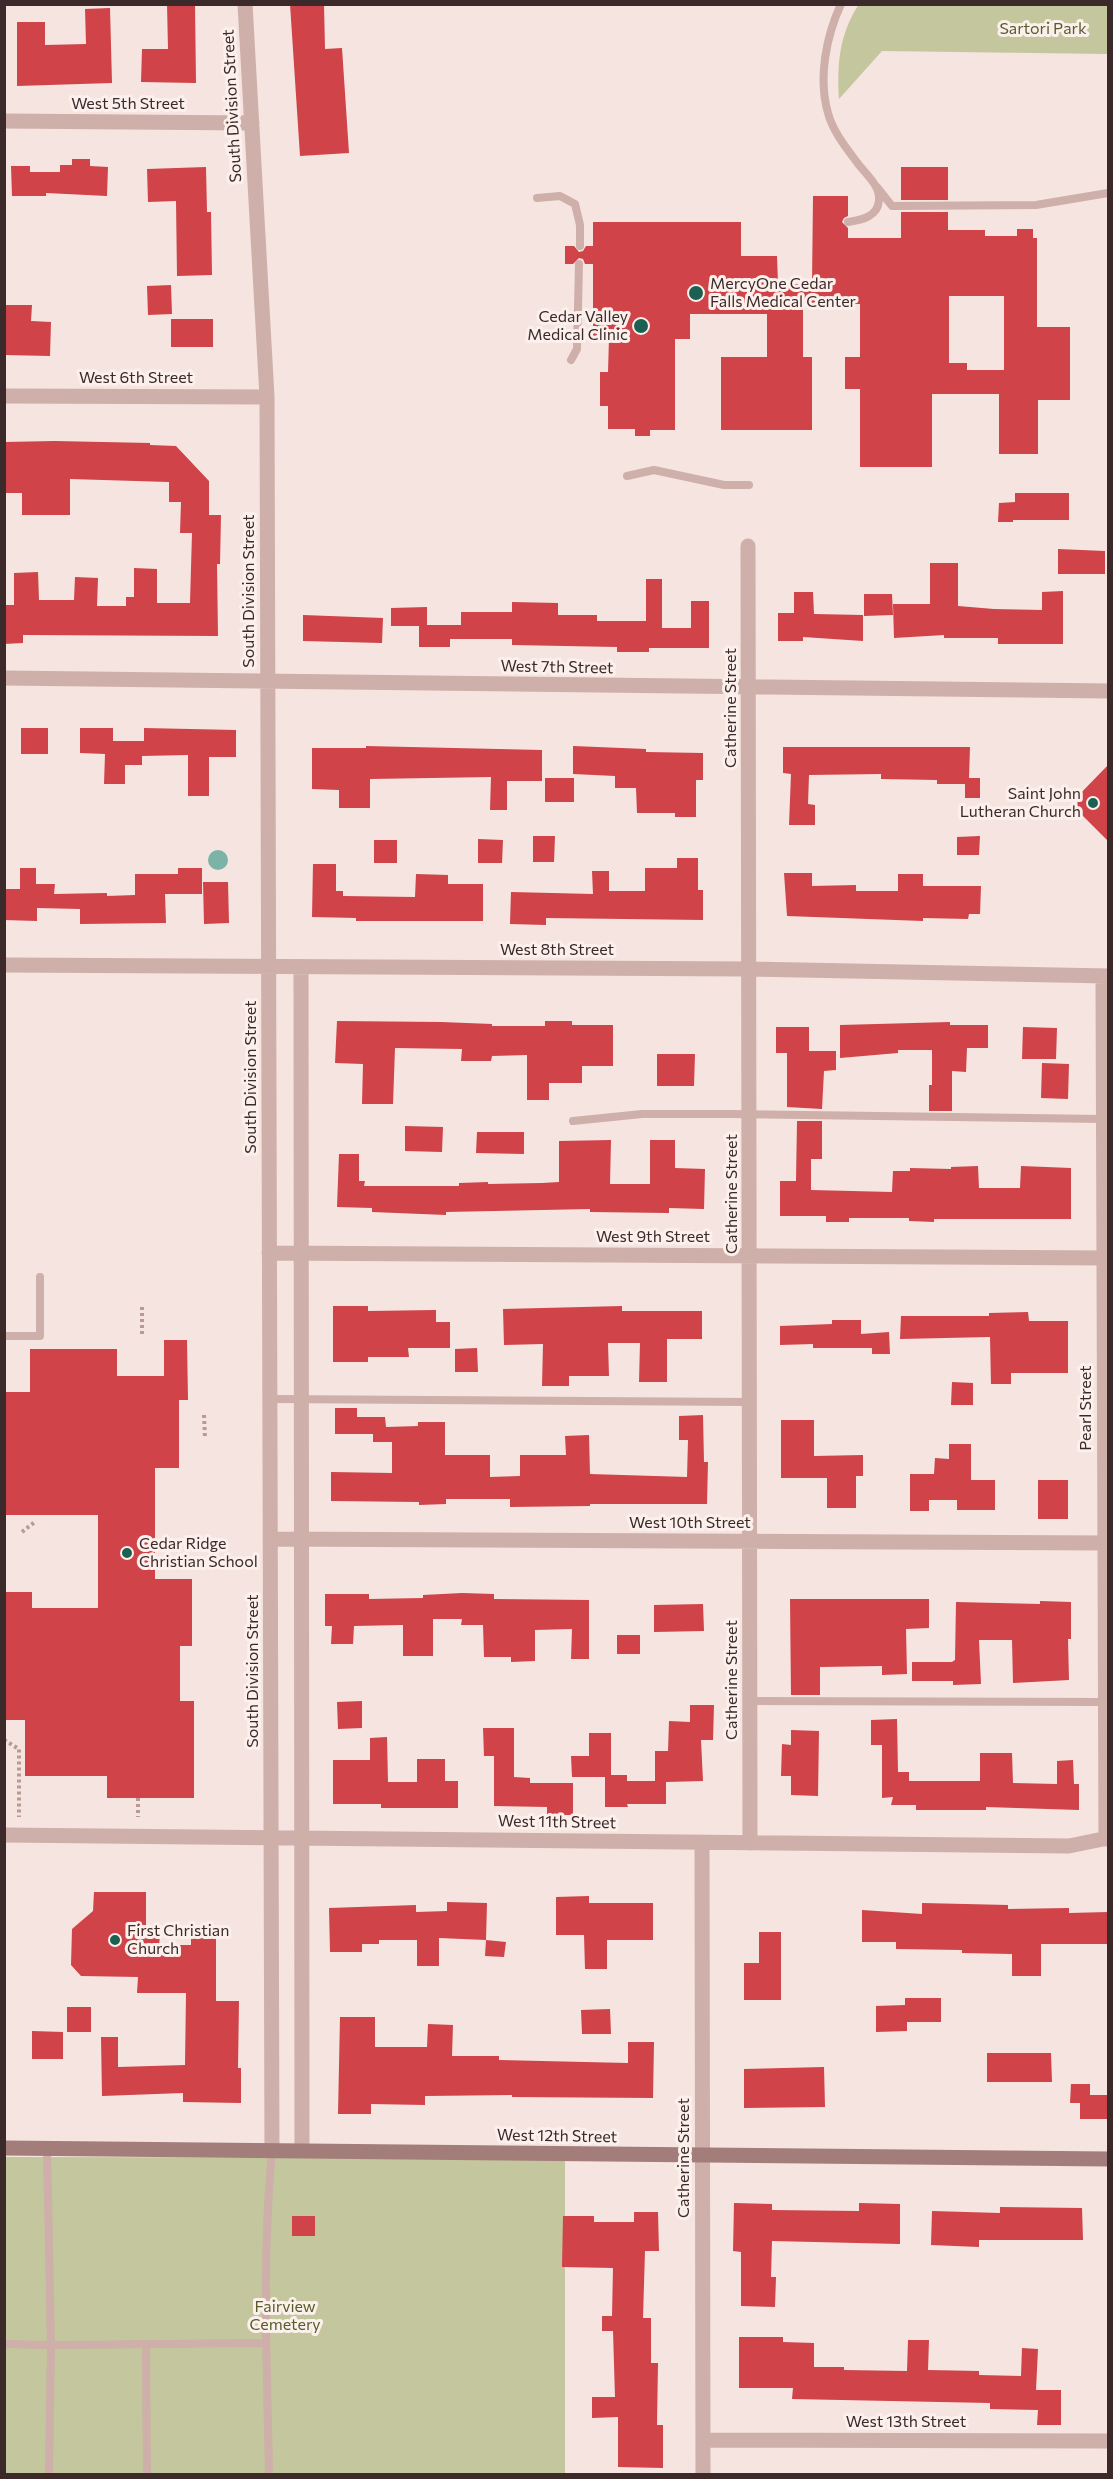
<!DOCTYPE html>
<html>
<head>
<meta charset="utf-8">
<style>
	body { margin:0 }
	#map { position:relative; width:1113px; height:2479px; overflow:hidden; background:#f5e4df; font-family:Commissioner,sans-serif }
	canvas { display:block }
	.frame { position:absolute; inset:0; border:6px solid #3b2a29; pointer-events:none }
</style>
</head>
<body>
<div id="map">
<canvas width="1113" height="2479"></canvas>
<div class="frame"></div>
</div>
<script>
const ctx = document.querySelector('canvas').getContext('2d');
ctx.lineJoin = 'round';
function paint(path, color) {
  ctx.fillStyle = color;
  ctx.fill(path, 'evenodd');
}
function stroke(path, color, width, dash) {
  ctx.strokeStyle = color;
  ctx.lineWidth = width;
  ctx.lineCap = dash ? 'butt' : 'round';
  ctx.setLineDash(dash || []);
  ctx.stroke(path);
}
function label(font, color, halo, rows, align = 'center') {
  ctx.font = font + ' Commissioner,sans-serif';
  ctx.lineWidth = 6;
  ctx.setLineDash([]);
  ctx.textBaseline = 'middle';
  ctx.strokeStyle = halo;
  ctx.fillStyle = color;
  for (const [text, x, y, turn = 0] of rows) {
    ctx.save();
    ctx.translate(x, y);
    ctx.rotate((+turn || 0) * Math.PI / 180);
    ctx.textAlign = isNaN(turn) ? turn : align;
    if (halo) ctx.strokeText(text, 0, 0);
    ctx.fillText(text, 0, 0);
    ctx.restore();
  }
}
const green = new Path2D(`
	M859 4 1108 5V54L882 51 839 99C837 64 839 35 859 4Z
	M5 2157 565 2158V2474H5Z`);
const water = new Path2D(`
	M208 860a10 10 0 1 1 20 0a10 10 0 1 1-20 0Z`);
const building = new Path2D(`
	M167 4H195L196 83 141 82 142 49H168Z
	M290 4H324L325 49 342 48 349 153 300 156Z
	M110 8 112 83 17 86V22H45V45L86 44 85 9Z
	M72 159H90V166L108 167 107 196 46 193V196H12L11 166H30V172H60V165H72Z
	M206 167 207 212H211L212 275 177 276 176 201 148 202 147 169Z
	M901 167H948V200H901Z
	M813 196H848V216L844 218 842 222 848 228V238H901V212H948V230H985V236H1017V229H1033V238H1037V327H1070V400H1038V454H999V394H932V467H860V389H845V357H860V304H803V357H812V430H721V357H767V314H690V339H675V430H650V436H635V429H608V406H600V372H608L609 338H593V264H585L583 259 579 258 573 264H565V246H574L579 252 583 251 586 246H593V222H741V256H777L778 284H812ZM949 296H1004V370H967V363H949Z
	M171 285 172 314 148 315 147 286Z
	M4 305H32L31 321 51 322 50 356 4 355Z
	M171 319H213V347H171Z
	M55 441 150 443V445L176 446 209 481V515H221L220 564H217L218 636 23 635V643L4 644V605H14V573L38 572 39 600H74L75 577 98 578 97 606H126V597H134V568L157 569V603H190L192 533H180L181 502H169V482L70 479V515H22V493H4V442Z
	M1015 493H1069V520H1013V522H998L999 503 1015 502Z
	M1058 549 1105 551V574H1058Z
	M930 563H958V606L994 609 1042 610V592L1063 591V644H998V638H944V635L894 638 893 604H930Z
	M646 579H662V628H691V601H709V648H649V652H617V647L512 645V639H450V647H419V626H391V608L427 607V625H461V612H512V602L558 603V615H597V621H646Z
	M794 592H813L814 614 863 615V641L803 637V641H778V613H794Z
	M864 594H892L893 615 864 616Z
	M303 615 383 618 382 643 303 641Z
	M21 728H48V754H21Z
	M80 728H113V741H144V728L236 730V757H209V796H188V755L142 756V765H125V784H104L105 754 80 753Z
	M366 746 542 750V781H507V810H490L491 777 370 779V808H339V790L312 789V748H366Z
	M573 746 646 749V752L703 753V780H696V817H675V813H637L636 788H615V776L573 774Z
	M783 747H970L969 778H980V798H965V784H937V780L881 779V774L809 775 808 804 815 805V825H789L791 774 783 773Z
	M1108 765V841L1077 810 1078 796Z
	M545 778H574V802H545Z
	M533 836H555L554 862H533Z
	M980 836 979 855H957V837Z
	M478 839 503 840 502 863H478Z
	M374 840H397V863H374Z
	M677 858H698V890H703V920L546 918V925L510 924 511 892 593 894 592 871H609V891H645V868H677Z
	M313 864H336V891H343V896L415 897 416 874 448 875V884H483V921H356V918L312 917Z
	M20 868H36V884H55L54 894 107 893V896L135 895V874H178V868H202V894H165L166 923 80 924V909L37 908V921L4 920V889H20Z
	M784 873H812V886L856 885V891H898V874H923V886H981L980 914H969L968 919 923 918V921L787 916Z
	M203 882H228L229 923 204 924Z
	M337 1021 441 1022 492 1024V1026H545V1021H572V1025H613V1066H582V1083H549V1100H527V1055L492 1056 491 1061H461L462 1049 395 1048 393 1104H362L363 1064 335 1063Z
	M950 1022V1025H988V1048H967L966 1072 952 1071V1111H929V1085H932V1050H898V1053L840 1058V1025Z
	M776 1027H809V1051H836V1070L824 1071 822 1109 787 1107V1053H776Z
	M1023 1027 1057 1028 1056 1059H1022Z
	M657 1054H695L694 1086H657Z
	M1042 1063 1069 1064 1068 1099 1041 1098Z
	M797 1121H822V1159H811V1190L892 1192 893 1171H910V1168L951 1169V1167L978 1166 979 1188H1020L1021 1166 1071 1168V1219H934V1222L909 1221V1218H849V1222H826V1216H780V1181H796Z
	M405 1126 443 1127 442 1152 405 1151Z
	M477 1132H524V1154L476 1153Z
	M611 1140 610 1184H650V1140H675V1168L705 1169 704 1209 669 1208V1213L590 1212V1209L446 1212V1215L372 1212V1208L337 1207 339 1154H359V1181H365L364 1186H459V1183L488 1182V1184L542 1183 559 1182V1141Z
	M333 1306H368V1311L436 1310V1322H450V1348H408L409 1357H368V1362H333Z
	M622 1306V1311H702V1339H667V1382H639L640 1343H608L609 1376H569V1386H542L543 1344 504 1345 503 1309Z
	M1028 1312 1029 1321H1068V1373H1011V1384H991L990 1337 900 1339 901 1316H989V1313Z
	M832 1320H861V1334L889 1332 890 1354H872V1348H813V1344L780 1345V1326L832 1324Z
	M164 1340H187L188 1400H179V1468H155V1579H192V1646H180V1701H194V1798H107V1776H25V1720H4V1592H32V1608H98V1515H4L5 1392H30V1349H117V1376H164Z
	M477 1348 478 1372H455V1349Z
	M952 1382 973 1383V1405H951Z
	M335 1408H357V1417H385L386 1427 418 1426V1422H445V1455H490V1477L520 1476V1455H566L565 1436 589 1435 590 1474 687 1477 688 1440H679V1416L703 1415 704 1462H708L707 1504H590V1506L510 1507V1499H446V1504L419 1505V1502L331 1501V1472L392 1473V1442H373V1434H335Z
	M781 1420H814V1456L863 1455V1476H856V1508H827V1478H781Z
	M949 1444H971V1480H995V1510H957V1500H929V1511H910V1474H934L935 1458 949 1459Z
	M1038 1480H1068V1519H1038Z
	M462 1593 494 1594V1599L589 1600V1659H571L572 1629 535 1630V1661L511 1662V1657H484L483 1625H461L462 1619H433V1656H403V1625L354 1626 353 1644H331L332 1626H325V1594H369V1599L423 1598V1595Z
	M790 1599H929V1628L906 1629 907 1674 882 1675V1666L820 1667V1695H791Z
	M1040 1601 1071 1602V1639H1068L1069 1680 1013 1683 1012 1640H979L981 1684 953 1685V1681H912V1662H952L955 1660 956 1602 1040 1604Z
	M703 1604 704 1631 654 1632V1605Z
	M617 1635H640V1654H617Z
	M362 1701V1728L338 1729 337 1702Z
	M690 1705H714L713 1740H701L703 1781 666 1782V1804H627L628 1807H605V1777H572L571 1756H589V1733H611V1775H627V1781H655V1751H668L669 1721 690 1722Z
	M897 1719 898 1772H909V1781H980V1753H1012L1013 1783 1057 1784V1761L1073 1760 1074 1784H1079V1810L986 1807V1810H916V1805H891L893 1797 882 1798V1745H871V1720Z
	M483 1728H514V1777L530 1778V1783H573V1815H547V1807L494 1806V1756H484Z
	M791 1730 819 1731 818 1796 791 1795V1776H781L782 1744 791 1745Z
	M387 1737 388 1782H417V1759H445V1781H458V1808H381V1804H333V1760H370V1738Z
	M94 1892H146V1935L160 1936 159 1945H191V1935L216 1936V2001H239L238 2068H241V2103L183 2102V2093L102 2096 101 2037H118V2067L185 2065 186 1993H137L138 1977 81 1976 71 1965 72 1929 93 1911Z
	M589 1896V1903H653V1940H607V1969H585L584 1935H556V1897Z
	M447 1902 487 1903 486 1940 439 1938V1966H417V1940H379V1944H362V1952H330L329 1908 416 1905V1912L447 1911Z
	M922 1903 1008 1905V1909L1069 1908V1913L1108 1912V1944H1041V1976H1012V1954L962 1953V1950L896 1949V1942H862V1910L922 1914Z
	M759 1932H781V2000H744V1963H759Z
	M486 1940 506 1942 504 1957 485 1956Z
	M905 1998H941V2022H907V2031L876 2032V2006L905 2005Z
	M67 2007H91V2032H67Z
	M610 2009 611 2034H582L581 2010Z
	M340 2017H375V2047H427L428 2024 453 2025 452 2056H499V2060L628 2063V2042H654L653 2098 512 2097V2095L425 2096V2105L371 2104V2114H338Z
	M32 2031 63 2032V2059H32Z
	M987 2053H1051L1052 2082H987Z
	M824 2067 825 2107 744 2108V2069Z
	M1071 2084H1090V2095H1108V2119H1080V2103H1070Z
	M734 2203 772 2204V2210L859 2211V2203L900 2204V2244L772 2241 771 2277H776L775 2307 741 2306V2252L733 2251Z
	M1000 2207 1082 2208 1083 2240H979V2247L931 2245 932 2211 1000 2213Z
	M634 2212H658L659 2251H645L643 2318H651V2363H658L657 2425H663V2468L618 2467V2417L592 2418V2397H615L613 2331H602V2316H612L613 2268 562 2267 563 2216H594V2222H634Z
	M292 2216H315V2236H292Z
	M739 2337H783V2342L814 2343V2367H844V2370L907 2371 908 2340H929L928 2370 979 2371V2375L1021 2376 1022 2348 1038 2349 1036 2390H1061V2425H1037L1038 2410 990 2409V2403L792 2399 793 2388H739Z`);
const path = new Path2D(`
	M142 1307V1336
	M204 1415 205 1438
	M22 1532 36 1521
	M4 1740 19 1749V1817
	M138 1798V1817`);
const service = new Path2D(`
	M841 4C826 37 818 78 828 113 833 132 847 149 859 165 867 175 880 186 879 200 878 217 861 220 848 222
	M877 187 892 206 1036 205 1108 193
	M537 198 560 196 575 204 580 225V246
	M571 360 577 349 579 264
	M627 476 654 470 724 485H749
	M573 1121 642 1114H729L1102 1119
	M4 1336H40V1277
	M270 1399 749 1402
	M750 1701 1106 1702
	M47 2149 51 2345 49 2474
	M4 2344 51 2345 266 2343
	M146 2344 147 2474
	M269 2474C267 2367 262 2257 272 2150`);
const minor = new Path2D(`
	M245 4 267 397 272 2150
	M4 121 252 123
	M4 396 267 397
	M748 546 750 1843
	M4 678 1108 691
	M4 965 749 969 1108 976
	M301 967 302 2150
	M1103 976 1106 1839
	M269 1253 1108 1258
	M270 1539 1108 1543
	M4 1835 1069 1846 1108 1838
	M702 1842 703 2474
	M703 2440 1108 2441`);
const secondary = new Path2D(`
	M4 2148 1108 2159`);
const markers = [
	[696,293,8,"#1b6051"],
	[641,326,8,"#1b6051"],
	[1093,803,6,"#1b6051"],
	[127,1553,6,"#1b6051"],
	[115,1940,6,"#1b6051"]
];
const parkNames = [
	["Sartori Park",1043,29],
	["Fairview",285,2307],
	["Cemetery",285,2325]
];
const streetNames = [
	["West 5th Street",128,104],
	["South Division Street",232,106,-93],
	["West 6th Street",136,378],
	["South Division Street",249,591,-90],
	["West 7th Street",557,667,1],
	["Catherine Street",731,708,-90],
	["West 8th Street",557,950],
	["South Division Street",251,1077,-90],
	["Catherine Street",732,1194,-90],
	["West 9th Street",653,1237],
	["Pearl Street",1086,1408,-90],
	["West 10th Street",690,1523],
	["South Division Street",253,1671,-90],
	["Catherine Street",732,1680,-90],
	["West 11th Street",557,1822,1],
	["West 12th Street",557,2136,1],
	["Catherine Street",684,2158,-90],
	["West 13th Street",906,2422]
];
const poiNames = [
	["MercyOne Cedar",710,284],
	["Falls Medical Center",710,302],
	["Cedar Valley",628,317,"right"],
	["Medical Clinic",628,335,"right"],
	["Saint John",1081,794,"right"],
	["Lutheran Church",1081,812,"right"],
	["Cedar Ridge",139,1544],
	["Christian School",139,1562],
	["First Christian",127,1931],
	["Church",127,1949]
];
paint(green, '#c4c69d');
paint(water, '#7bb4a6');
paint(building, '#cf4349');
stroke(path, '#ba9993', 4, [3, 3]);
stroke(service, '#ceafa9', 8);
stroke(minor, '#ceafa9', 15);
stroke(secondary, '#a27d7a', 15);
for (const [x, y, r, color] of markers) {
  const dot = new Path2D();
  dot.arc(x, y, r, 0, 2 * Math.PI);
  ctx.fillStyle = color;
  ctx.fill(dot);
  stroke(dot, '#fcf0ec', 2);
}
label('16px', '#585c2b', '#fcf0ec', parkNames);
label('16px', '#3b2a29', '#fcf0ec', streetNames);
label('16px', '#3b2a29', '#fcf0ec', poiNames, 'left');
</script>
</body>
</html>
